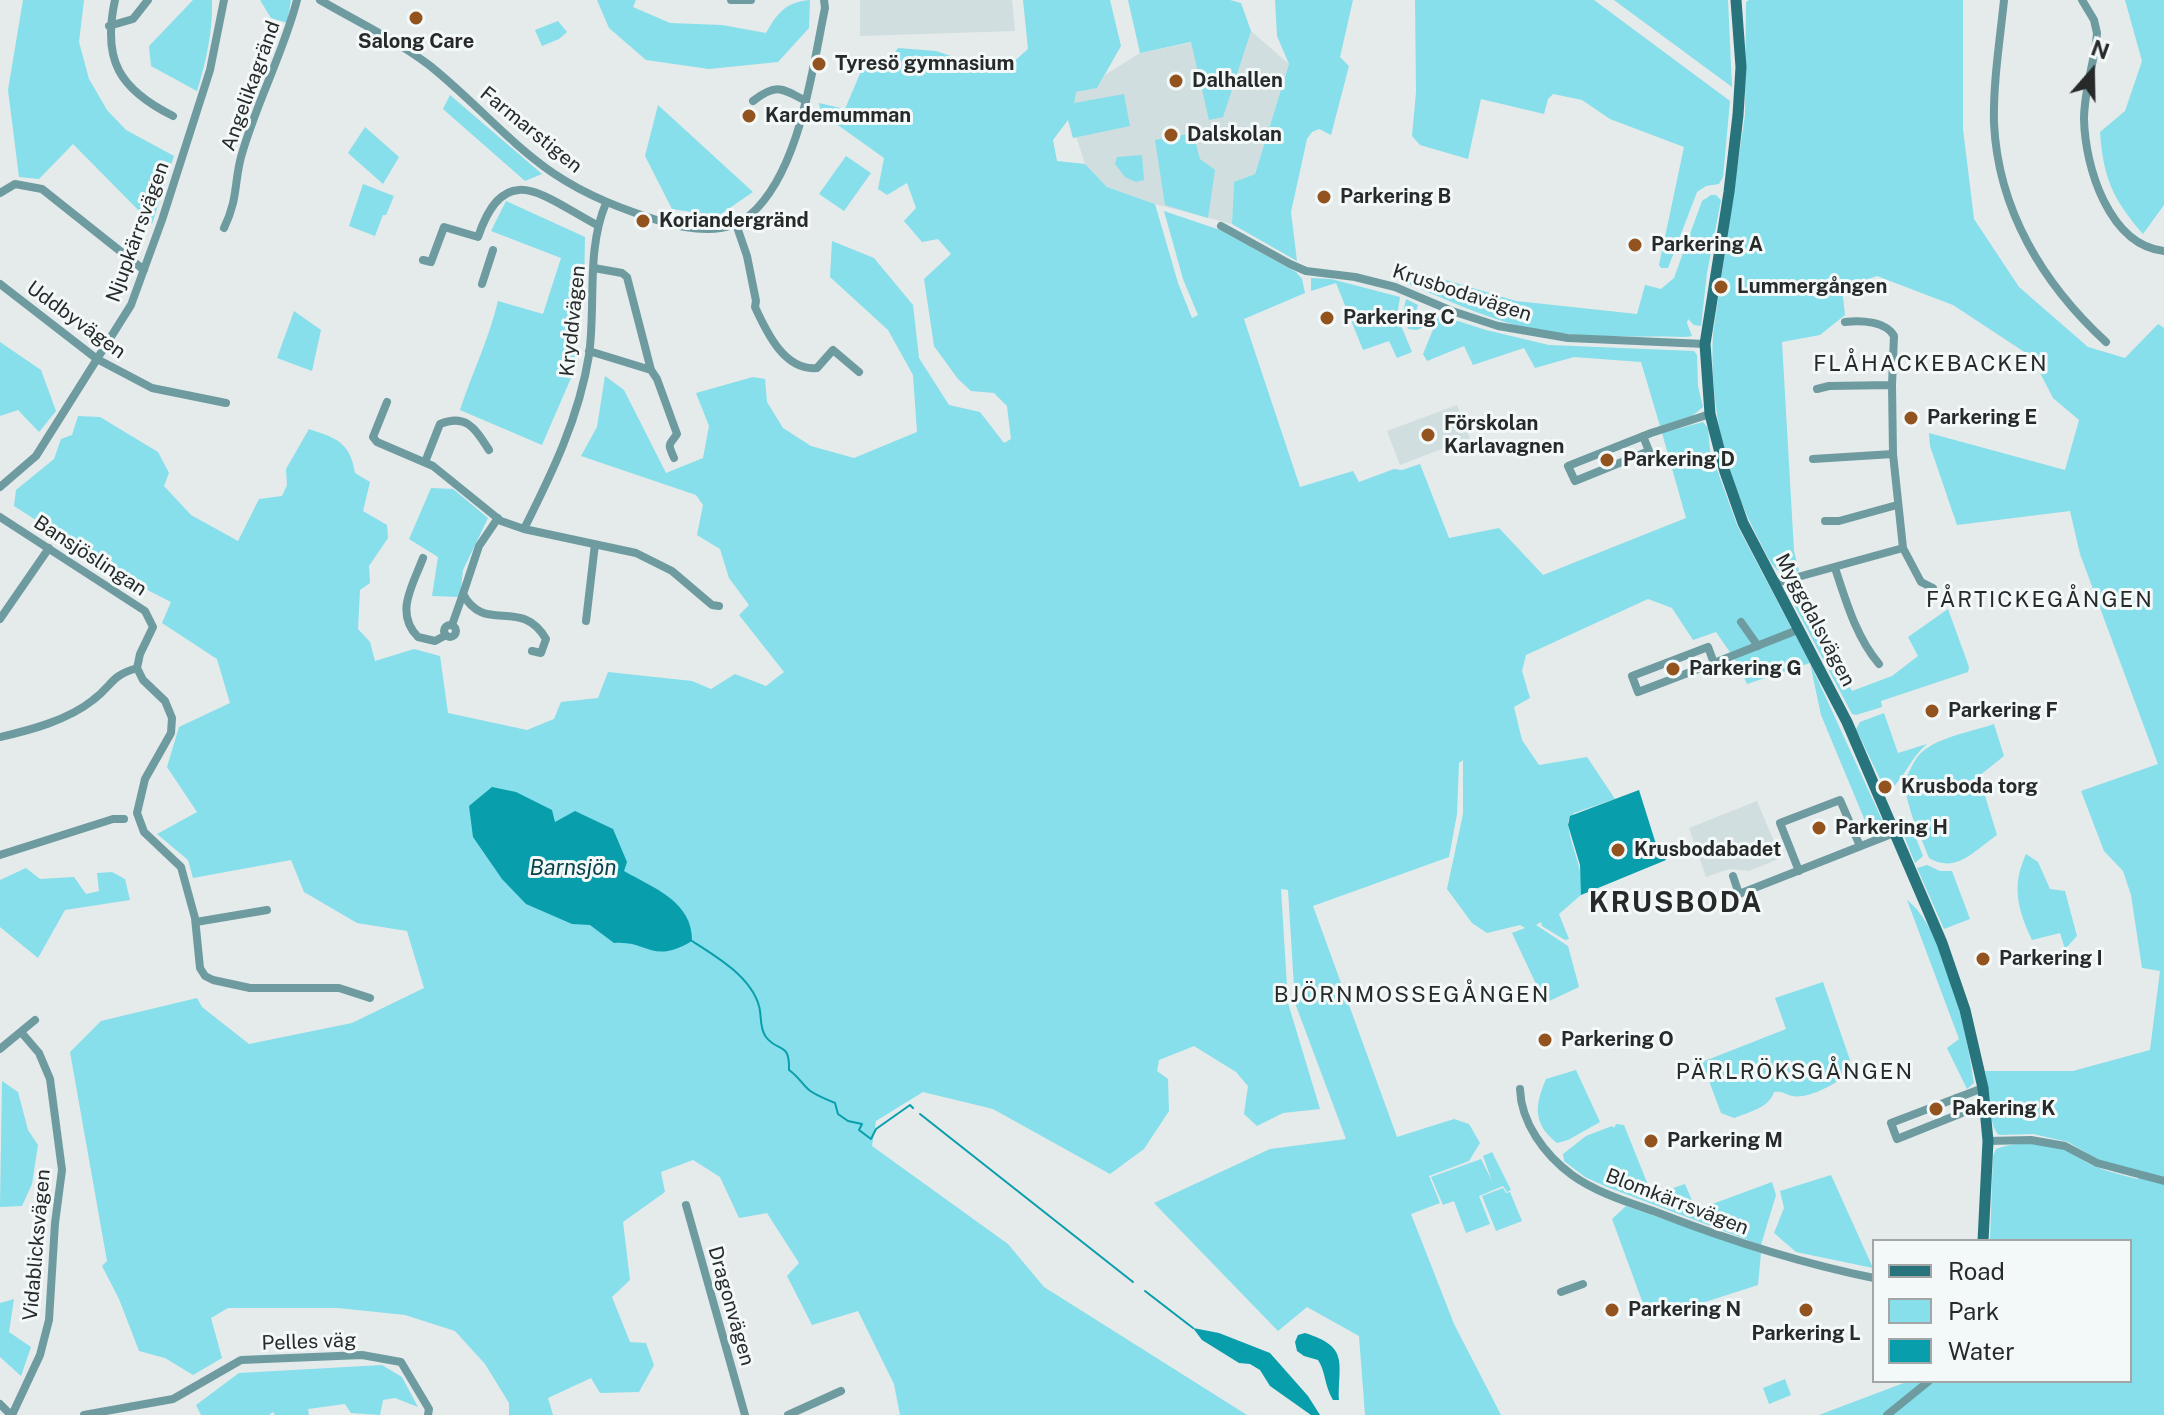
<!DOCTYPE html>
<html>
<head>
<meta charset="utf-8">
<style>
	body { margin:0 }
	#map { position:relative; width:2164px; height:1415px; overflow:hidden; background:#e5eaeb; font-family:"Public Sans",sans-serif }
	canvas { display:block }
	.legend { position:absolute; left:1872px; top:1239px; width:260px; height:144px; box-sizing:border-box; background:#f3f8f8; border:2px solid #a2a6a6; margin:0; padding:10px 14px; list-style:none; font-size:24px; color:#282a2a }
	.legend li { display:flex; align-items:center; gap:16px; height:40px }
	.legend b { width:40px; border:2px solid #a2a6a6 }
	.north { position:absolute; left:2052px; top:32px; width:80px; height:80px; -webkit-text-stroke:6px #f3f8f8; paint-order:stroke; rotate:20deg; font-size:22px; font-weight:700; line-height:32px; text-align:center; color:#282a2a }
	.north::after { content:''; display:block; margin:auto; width:28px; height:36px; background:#282a2a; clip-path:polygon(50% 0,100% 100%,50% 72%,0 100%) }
</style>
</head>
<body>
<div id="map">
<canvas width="2164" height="1415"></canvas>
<ul class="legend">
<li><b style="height:10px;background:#28747d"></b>Road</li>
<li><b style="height:22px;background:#86dfea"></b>Park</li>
<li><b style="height:22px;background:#089eac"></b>Water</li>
</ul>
<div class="north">N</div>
</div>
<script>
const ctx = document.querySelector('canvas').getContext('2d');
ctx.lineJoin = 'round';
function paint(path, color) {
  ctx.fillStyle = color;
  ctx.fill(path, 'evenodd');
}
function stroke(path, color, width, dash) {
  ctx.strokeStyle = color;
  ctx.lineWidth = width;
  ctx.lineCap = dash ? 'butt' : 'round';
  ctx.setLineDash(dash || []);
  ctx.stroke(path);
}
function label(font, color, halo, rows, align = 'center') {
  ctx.font = font + ' "Public Sans",sans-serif';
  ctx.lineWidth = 6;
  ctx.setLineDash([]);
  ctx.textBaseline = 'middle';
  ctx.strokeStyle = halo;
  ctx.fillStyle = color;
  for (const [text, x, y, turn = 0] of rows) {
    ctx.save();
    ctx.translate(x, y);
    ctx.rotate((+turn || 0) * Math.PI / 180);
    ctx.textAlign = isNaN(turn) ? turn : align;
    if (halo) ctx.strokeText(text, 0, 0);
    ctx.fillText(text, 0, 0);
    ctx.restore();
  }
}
const built = new Path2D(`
	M860 0H1012L1015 31 860 36Z
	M1251 31 1289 64 1255 174 1234 182 1232 224 1155 204 1107 187 1085 164 1066 105 1076 92 1097 88 1105 75 1140 53Z
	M1457 405 1470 438 1400 465 1387 431Z
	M1757 801 1781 858 1749 871 1729 869 1706 877 1689 828Z`);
const green = new Path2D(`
	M23 0H84L79 42 89 79 107 110 126 130 174 156 152 224 73 144 39 179 19 177 8 90Z
	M193 0H212C213 31 206 62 197 91L151 66 149 46Z
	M260 0H291L287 23 271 18Z
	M597 0H636L633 7 670 23 722 25 766 33C777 14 785 2 810 0L809 28 778 62 709 69 646 60 609 28Z
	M1023 0H1110L1121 46 1097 88 1076 92 1074 103 1124 94 1130 126 1073 138 1068 120 1053 140 1057 161 1085 164 1107 187 1155 204 1178 283 1192 318 1198 315 1183 279 1164 211 1220 230 1296 272 1302 279 1305 293 1244 319 1300 487 1353 471 1359 482 1394 469 1402 470 1420 464 1449 538 1499 528 1543 575 1686 518 1662 433 1703 422 1708 428 1710 450 1737 525 1810 663 1883 822 1885 828 1882 834 1873 840 1821 715 1810 663 1747 684 1738 664 1716 632 1693 640 1672 608 1648 599 1526 655 1522 671 1530 698 1514 707 1522 740 1539 765 1587 757 1615 799 1574 813 1568 821C1569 847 1584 864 1581 895L1559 914 1569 939 1565 940 1542 926 1541 922 1536 925 1568 946 1579 987 1545 1003 1512 933 1525 928 1520 925 1487 933 1472 923 1447 889 1463 814V760L1459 763 1457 814 1449 857 1313 906 1397 1137 1454 1119 1469 1124 1480 1143 1469 1161 1429 1176 1440 1203 1411 1214 1454 1324 1501 1415H1365L1359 1336 1307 1307 1278 1331 1154 1203 1270 1149 1346 1139 1295 1003 1288 890 1281 889 1288 1003 1320 1109 1283 1113 1257 1126 1244 1114 1248 1086 1236 1072 1194 1046 1159 1060 1157 1071 1168 1079 1169 1111 1144 1149 1110 1174 993 1109 923 1092 876 1121 872 1146 1008 1244 1044 1287 1247 1415H900L894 1384 858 1311 812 1325 787 1276 799 1263 767 1213 739 1218 720 1177 693 1160 661 1172 665 1192 623 1222 630 1280 612 1297 630 1342 646 1343 654 1365 639 1392 600 1393 591 1378 548 1398 553 1415H509V1403L485 1364 455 1331 405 1315 338 1308H228L211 1318 222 1358 193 1375 165 1358 139 1351 119 1299 102 1266 107 1261 70 1052 101 1021 197 998 202 1007 249 1044 352 1023 424 988 407 931 357 923 304 892 291 860 193 878 188 860 157 834 197 812 167 767 179 727 230 703 217 659 162 623 171 602 130 581 14 506 16 490 54 459 61 439 72 435 78 416 100 417 158 452 169 473 164 486 191 515 238 541 259 499 282 496 287 485 286 469 309 429C336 438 350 442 355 473L370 482 363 511 387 525 388 538 369 566 370 583 360 590 358 629 370 642 375 661 414 649 440 656 448 713 527 730 554 719 561 702 598 698 608 672 692 681 711 689 735 674 766 686 784 672 739 615 749 605 729 578 720 549 697 535 703 505 696 495 581 456 597 427 605 376 624 390 666 473 703 458 709 426 696 393 753 377 765 379 767 402 783 428 811 446 854 458 917 432 913 375 888 330 830 277 832 241 874 258 913 305 919 358 949 405 980 412 1004 443 1011 439 1007 406 994 393 971 391 958 379 934 346 924 279 951 254 938 239 922 242 904 221 916 208 907 183 887 195 878 189 884 158 821 113 819 103 845 109 862 69 870 60 890 59 898 48 936 51 1001 73 1028 49Z
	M1128 0H1230L1241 3 1251 31 1223 117 1209 120 1191 42 1140 53Z
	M1275 0H1353L1340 57 1349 66 1331 135 1319 129 1312 132 1307 139 1291 212 1297 261 1232 224 1234 182 1255 174 1289 64 1277 36Z
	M1415 0H1594L1730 101 1723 177 1719 184 1706 186 1697 192 1668 268H1661L1659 265 1684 147 1610 119 1582 100 1553 94 1548 99 1544 114 1481 99 1468 159 1420 145 1412 136 1416 92Z
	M1614 0H1728L1732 87 1622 6Z
	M1749 0H1963V129L1974 219 2019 287 2088 347 2125 358 2158 324 2164 328V1415H1819L1909 1381H2130V1241H1990L1993 1156 1996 1149C2017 1141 2044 1142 2065 1150 2075 1154 2084 1162 2094 1166 2108 1172 2123 1175 2137 1179L2143 1173 2104 1163 2068 1142 2033 1134 1999 1135C1988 1126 1989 1088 1985 1071H2073L2150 1050 2160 971 2142 968 2131 895 2123 871 2104 851 2081 791 2158 764 2080 554 2070 511 1957 525 1930 446 1929 433 2065 470 2079 420 2053 398 2032 357 1953 305 1877 276 1842 288 1845 315 1820 335 1782 342 1794 551 1799 571 1785 576C1772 569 1767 555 1760 542 1726 477 1709 407 1713 334L1745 115 1746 2Z
	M2125 0H2164V205L2143 234C2113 200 2103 177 2100 132L2125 111 2142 61Z
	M558 21 567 32 559 39 542 46 535 30Z
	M450 95 542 174 525 181 443 109Z
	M658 105 753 192 718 216 672 209 645 156Z
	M365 127 399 157 383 184 348 153Z
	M1193 133 1200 159 1215 170 1208 218 1165 205 1155 140Z
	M1142 155 1144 180 1136 182 1125 177 1115 164 1117 157Z
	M846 156 871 173 844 211 819 194Z
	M363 184 394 196 386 215H383L375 236 349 226Z
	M1711 195H1716L1721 200 1707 273 1701 326 1694 325 1688 319 1687 323 1692 336 1686 337C1632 336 1573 339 1519 326 1481 316 1445 299 1409 284L1412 270 1516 301 1637 314 1645 285 1661 289 1674 278 1702 201Z
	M506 201 585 237 584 287 574 371 542 445 460 410C472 373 489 339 498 301L543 314 561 258 491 231Z
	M1311 278 1331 279 1400 297 1397 316 1412 352 1397 358 1389 341 1363 350 1336 283 1311 291Z
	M1406 299 1418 305 1416 311 1433 318 1431 324 1417 330 1408 329 1403 312Z
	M294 311 321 330 312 371 277 358Z
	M1439 315 1486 330 1549 345 1694 351 1697 355 1698 386 1703 407 1692 416 1660 426 1641 362 1574 357 1535 368 1524 348 1473 365 1464 346 1427 361 1423 354Z
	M0 342 41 370 56 411 39 432 18 410 0 416Z
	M431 488 453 489 488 518 463 570 460 597 432 596 438 557 409 539Z
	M1801 581 1831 654 1852 691 1892 676 1918 656 1908 637 1948 609 1969 667 1968 672 1881 701 1882 707 1856 715 1852 714 1790 597 1789 586Z
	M1884 713 1898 753 1927 744C1910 758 1906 776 1890 790L1884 781H1881L1856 729 1860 722Z
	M1994 724 2004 756 1979 776 1997 835C1974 851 1956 874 1929 858L1912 816 1903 784C1908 775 1912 764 1918 756 1935 737 1971 732 1994 724Z
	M1906 819 1910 823 1923 856 1915 863 1898 821Z
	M2026 854 2038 862 2050 889 2065 891 2077 936 2065 949 2060 933 2032 940C2018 910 2011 886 2026 854Z
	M1927 865 1940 871H1952L1970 919 1944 929 1917 868Z
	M26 868 40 879 74 877 86 894 99 891 97 873 112 872 125 879 130 900 65 910 38 958 0 927V880Z
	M1907 900C1945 929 1968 1036 1974 1083L1967 1089 1947 1048 1959 1039Z
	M1823 982 1850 1060 1841 1079C1829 1087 1807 1099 1792 1096 1784 1094 1783 1091 1774 1092 1769 1108 1749 1112 1734 1118L1721 1113 1702 1062 1786 1029 1775 998Z
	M1576 1070 1600 1122 1568 1140 1557 1143C1532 1123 1535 1105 1546 1079Z
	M2 1081 18 1092 28 1130 38 1145 32 1184 22 1206 0 1207Z
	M1616 1124 1624 1125 1652 1195 1685 1184 1696 1210 1772 1182 1776 1195 1761 1245 1607 1187 1585 1177 1564 1161 1563 1154 1586 1136 1612 1126 1614 1128Z
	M1492 1152 1511 1190 1507 1192 1503 1186 1479 1196 1490 1224 1466 1233 1454 1201 1443 1205 1431 1177 1481 1159 1492 1181 1483 1156Z
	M1831 1175 1873 1268 1796 1252 1774 1233 1784 1208 1780 1191Z
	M1503 1188 1506 1193 1510 1192 1522 1221 1496 1231 1482 1196Z
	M1626 1206 1761 1253 1758 1285 1649 1320 1612 1219Z
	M14 1299 9 1332 31 1347 21 1376 0 1357V1303Z
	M382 1365 402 1377 418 1407 395 1398 383 1400 380 1415 351 1413 345 1404 308 1409 309 1415H275L273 1412 269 1415H201L196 1405 239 1373Z
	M1785 1379 1791 1395 1769 1404 1763 1388Z`);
const water = new Path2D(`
	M492 787 516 792 552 810 555 822 575 811 613 829 627 862 624 871C654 888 693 902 692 941 652 965 648 940 614 943L590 925 572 924 526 904 502 879 473 837 469 806Z
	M1639 790 1655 841 1666 860 1581 895 1580 865 1568 825 1570 816Z
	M1193 1328 1219 1333 1270 1353 1308 1396 1320 1415H1311L1270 1386 1260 1370 1250 1364 1239 1363 1202 1340Z
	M1305 1333C1350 1347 1338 1363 1339 1400H1333C1324 1385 1326 1372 1318 1360L1304 1356 1297 1351 1295 1342 1298 1335Z`);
const stream = new Path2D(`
	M692 941C716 956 751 977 759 1006 762 1016 759 1028 766 1037 778 1053 790 1041 789 1070 798 1076 801 1083 809 1090 817 1096 826 1099 835 1103L838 1114 848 1121 862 1124 859 1130 871 1139 876 1129 910 1105 913 1108
	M920 1114 1133 1282
	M1145 1291 1193 1328`);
const street = new Path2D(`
	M115 0C102 60 119 89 173 116
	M320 0C356 21 396 40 429 65 472 99 508 142 553 173 587 196 624 210 663 222 690 230 727 235 750 215 800 172 812 70 825 8L824 0
	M731 0H751
	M2004 0C2000 40 1993 82 1994 123 1998 210 2043 284 2106 342
	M2082 0 2094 20 2097 33C2095 61 2084 90 2084 119 2085 167 2109 245 2164 251
	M109 26 133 19 148 0
	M753 101C776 83 782 88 806 101
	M0 193 15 184 42 189 144 270
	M736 224 747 256 756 301 755 307C766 331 784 371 817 368L833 350 859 372
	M1221 226 1290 264 1306 271 1355 277 1395 287 1452 311 1498 326 1568 338 1705 344
	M224 228C238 199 234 184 241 157 256 103 283 54 297 0
	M423 260 431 262 444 227 478 237C505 157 544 197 597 225
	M594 268 622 273 627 277 651 370 657 379 677 434C669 446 667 442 674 458
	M0 284 97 359 152 388 226 403
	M482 284 493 250
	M1845 322C1860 320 1886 321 1894 336L1892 385 1893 454 1903 548 1921 582 1933 588
	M589 351 651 370
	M1817 389 1829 386 1892 385
	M387 402 373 437 377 442 433 466 501 521 524 529 636 553 672 571 712 605 719 606
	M1643 436 1649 451 1575 481 1568 466 1651 433 1710 414
	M1813 459 1893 454
	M425 462 440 424C467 413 476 430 489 450
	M0 487 36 456 131 305 162 220 210 70 224 0
	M0 517 145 611 153 627 140 654 137 668 143 680 165 701 172 718 171 733 145 779 137 813 144 832 181 867 195 918 200 968 205 976 213 980 250 988H339L370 998
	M498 518 479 546 463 594C485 635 521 596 546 639L541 653 532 651
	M1825 521H1839L1897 505
	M524 529C552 473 579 418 589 355 596 305 586 250 606 203
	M423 558C413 585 394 613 418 637L435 641 446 635
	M1835 568C1846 601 1856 637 1879 664
	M1776 583 1903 548
	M0 619 49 548
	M586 621 595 544
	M1741 622 1758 646
	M452 625 463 594
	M444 631a6 6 0 1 1 12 0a6 6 0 1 1-12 0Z
	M1714 663 1638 692 1632 676 1708 647 1714 663 1800 629
	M0 737C31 730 68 720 93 700 113 685 110 676 137 668
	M0 855 113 819H124
	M1799 871 1780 823 1840 800 1860 846
	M1733 876 1739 894 1894 833
	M196 922 267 910
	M0 1049 35 1020
	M1520 1089C1521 1123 1545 1155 1572 1175 1597 1193 1628 1202 1656 1212 1728 1240 1799 1263 1874 1278
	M1956 1098 1962 1113 1897 1139 1891 1123 1983 1088
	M1988 1141 2031 1140 2065 1146 2097 1163 2164 1181
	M686 1205 745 1415
	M1561 1292 1583 1284
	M0 1404 11 1415
	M12 1415 40 1355 49 1320 55 1223 62 1170 50 1079 39 1053 21 1032
	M84 1415 173 1399 241 1360 362 1355 401 1362 429 1409 428 1415
	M788 1415 841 1391
	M1887 1415 1929 1381`);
const secondary = new Path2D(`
	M1736 0 1741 67 1738 115 1729 192 1705 344 1710 414 1725 472 1743 523 1847 722 1942 943 1965 1010 1983 1088 1988 1141 1983 1241`);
const markers = [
	[416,18,8,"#93531e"],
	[819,64,8,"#93531e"],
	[1176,81,8,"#93531e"],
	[749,116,8,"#93531e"],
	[1171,135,8,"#93531e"],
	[1324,197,8,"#93531e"],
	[643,221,8,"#93531e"],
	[1635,245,8,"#93531e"],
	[1721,287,8,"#93531e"],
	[1327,318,8,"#93531e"],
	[1911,418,8,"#93531e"],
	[1428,435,8,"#93531e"],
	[1607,460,8,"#93531e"],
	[1673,669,8,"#93531e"],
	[1932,711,8,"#93531e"],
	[1885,787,8,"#93531e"],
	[1819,828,8,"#93531e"],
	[1618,850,8,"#93531e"],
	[1983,959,8,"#93531e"],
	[1545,1040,8,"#93531e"],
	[1936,1109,8,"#93531e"],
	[1651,1141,8,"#93531e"],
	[1612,1310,8,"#93531e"],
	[1806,1310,8,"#93531e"]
];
const poiNames = [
	["Salong Care",416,42,"center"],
	["Tyresö gymnasium",835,64],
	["Dalhallen",1192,81],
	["Kardemumman",765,116],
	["Dalskolan",1187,135],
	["Parkering B",1340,197],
	["Koriandergränd",659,221],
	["Parkering A",1651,245],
	["Lummergången",1737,287],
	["Parkering C",1343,318],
	["Parkering E",1927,418],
	["Förskolan",1444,424],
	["Karlavagnen",1444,447],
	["Parkering D",1623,460],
	["Parkering G",1689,669],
	["Parkering F",1948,711],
	["Krusboda torg",1901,787],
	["Parkering H",1835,828],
	["Krusbodabadet",1634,850],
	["Parkering I",1999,959],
	["Parkering O",1561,1040],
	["Pakering K",1952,1109],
	["Parkering M",1667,1141],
	["Parkering N",1628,1310],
	["Parkering L",1806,1334,"center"]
];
const streetNames = [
	["Angelikagränd",251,86,-70],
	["Farmarstigen",531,130,39],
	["Njupkärrsvägen",138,232,-70],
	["Krusbodavägen",1462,293,18],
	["Uddbyvägen",76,320,36],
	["Kryddvägen",573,321,-84],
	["Bansjöslingan",90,556,33],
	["Myggdalsvägen",1815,620,62],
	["Blomkärrsvägen",1677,1202,21],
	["Vidablicksvägen",37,1245,-85],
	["Dragonvägen",731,1306,74],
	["Pelles väg",309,1342,-2]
];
const neighbourhoodNames = [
	["FLÅHACKEBACKEN",1931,364],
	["FÅRTICKEGÅNGEN",2040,600],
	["BJÖRNMOSSEGÅNGEN",1412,995],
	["PÄRLRÖKSGÅNGEN",1795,1072]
];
const waterNames = [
	["Barnsjön",573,868]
];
const districtNames = [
	["KRUSBODA",1676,903]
];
paint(built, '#d0dedf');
paint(green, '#86dfea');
paint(water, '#089eac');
stroke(stream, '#089eac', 2);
stroke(street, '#6e9ba0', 8);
stroke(secondary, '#28747d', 11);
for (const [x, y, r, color] of markers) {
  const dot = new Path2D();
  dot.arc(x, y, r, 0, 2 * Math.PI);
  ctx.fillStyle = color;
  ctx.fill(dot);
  stroke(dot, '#f3f8f8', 3);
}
label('bold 20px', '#282a2a', '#f3f8f8', poiNames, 'left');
label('20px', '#282a2a', '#f3f8f8', streetNames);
ctx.letterSpacing = '2px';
label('22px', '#282a2a', '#f3f8f8', neighbourhoodNames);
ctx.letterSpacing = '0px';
label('italic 22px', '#094248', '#f3f8f8', waterNames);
ctx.letterSpacing = '2px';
label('bold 28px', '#282a2a', '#f3f8f8', districtNames);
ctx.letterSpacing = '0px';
</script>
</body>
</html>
